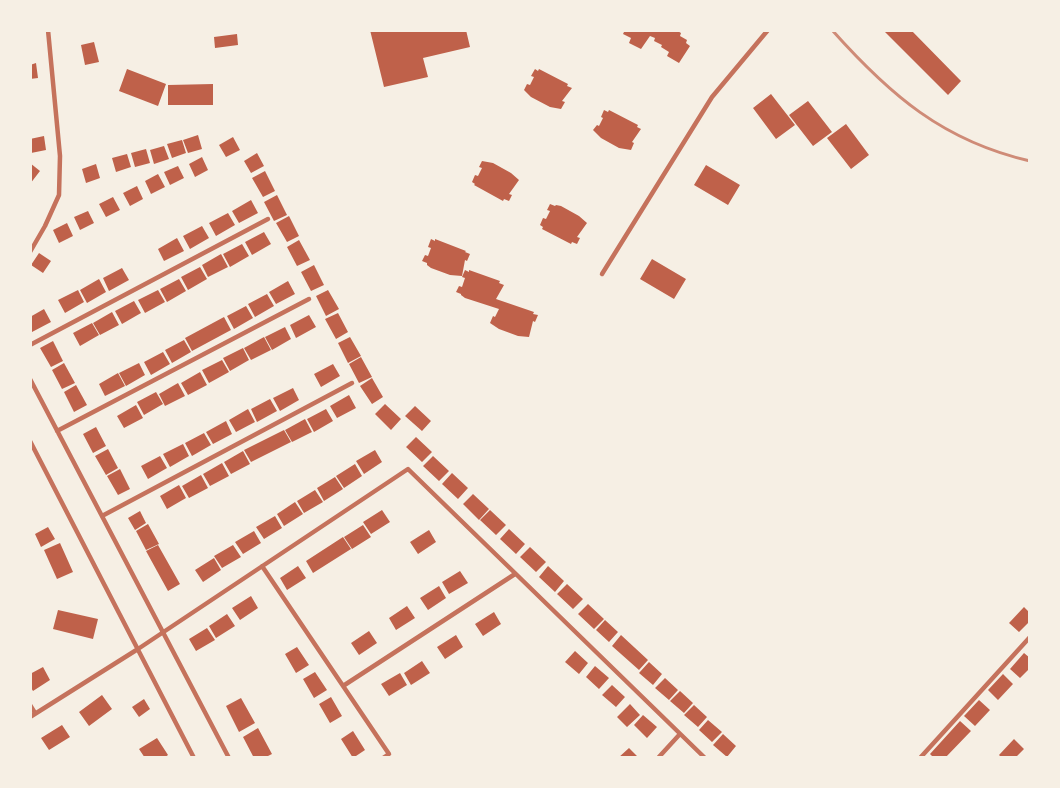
<!DOCTYPE html>
<html>
<head>
<meta charset="utf-8">
<style>
	body { margin:0 }
	#map { position:relative; width:1060px; height:788px; overflow:hidden; background:#f6efe4; font-family:"Alegreya Sans",sans-serif }
	canvas { display:block }
	.frame { position:absolute; inset:0; border:32px solid #f6efe4; pointer-events:none }
</style>
</head>
<body>
<div id="map">
<canvas width="1060" height="788"></canvas>
<div class="frame"></div>
</div>
<script>
const ctx = document.querySelector('canvas').getContext('2d');
ctx.lineJoin = 'round';
function paint(path, color) {
  ctx.fillStyle = color;
  ctx.fill(path, 'evenodd');
}
function stroke(path, color, width, dash) {
  ctx.strokeStyle = color;
  ctx.lineWidth = width;
  ctx.lineCap = dash ? 'butt' : 'round';
  ctx.setLineDash(dash || []);
  ctx.stroke(path);
}
const building = new Path2D(`
	M370 30H466L470 47 423 58 428 77 384 87Z
	M625 30H649L653 32 654 30H676L681 33 680 36 687 40 686 43 690 46 679 63 667 56 669 52 661 47 662 45 654 41 655 38 650 36 641 49 629 43 631 38 623 34Z
	M883 30H911L961 81 948 95Z
	M237 34 238 45 215 48 214 37Z
	M94 42 99 62 85 65 81 45Z
	M36 63 38 78 30 79V65Z
	M127 69 166 84 158 106 119 91Z
	M535 69 538 71 539 69 568 84 567 86 572 88 562 101 565 102 561 109 550 107 531 97 524 90 527 84 530 85 534 77 531 76Z
	M213 84V105H168V85Z
	M771 94 795 125 776 139 753 108Z
	M808 101 832 132 813 146 789 115Z
	M604 110 608 112 609 110 638 125 637 127 641 129 632 142 634 143 631 150 619 148 601 138 593 130 597 125 599 126 603 118 601 117Z
	M846 124 869 155 851 169 827 138Z
	M198 135 202 149 188 153 183 140Z
	M44 136 46 150 31 153 30 139Z
	M233 137 240 150 226 157 219 145Z
	M182 140 186 153 172 158 167 144Z
	M164 146 169 159 154 164 150 150Z
	M146 149 150 163 135 167 131 153Z
	M257 153 264 166 251 173 244 161Z
	M127 154 131 167 116 172 112 158Z
	M202 157 208 170 195 177 189 164Z
	M482 161 493 163 511 173 519 180 509 194 512 195 509 201 504 199 503 201 474 185 475 184 472 182 475 175 478 176 482 168 479 167Z
	M30 163 40 171 30 184Z
	M96 164 100 178 86 183 82 169Z
	M706 165 740 185 728 205 694 185Z
	M178 166 184 178 170 185 164 172Z
	M265 171 275 191 263 197 252 178Z
	M158 174 165 187 151 194 145 181Z
	M137 186 143 199 130 206 123 193Z
	M277 195 287 215 274 221 264 202Z
	M113 197 120 210 106 217 99 204Z
	M251 200 258 213 239 223 232 211Z
	M550 204 555 206 556 205 561 206 579 216 587 223 577 237 580 238 577 244 572 242 571 244 542 229 543 227 540 225 543 218 546 219 550 211 547 210Z
	M88 211 94 223 80 230 74 217Z
	M228 213 235 225 216 236 209 223Z
	M289 216 299 236 287 242 276 223Z
	M67 223 73 236 59 243 53 230Z
	M202 226 209 238 190 249 183 236Z
	M264 232 271 244 252 255 245 242Z
	M177 238 184 251 164 261 158 249Z
	M431 239 435 241V239L466 251 465 252 470 254 467 261 465 260 462 276 450 275 431 268 427 265V263L422 261 425 255 428 256 431 248 428 247Z
	M299 240 310 260 297 266 287 247Z
	M242 244 249 256 230 267 223 254Z
	M39 253 51 261 43 273 31 265Z
	M221 254 228 267 208 277 202 265Z
	M652 259 686 279 674 299 640 279Z
	M314 265 324 285 311 291 301 272Z
	M200 267 207 279 188 290 181 277Z
	M122 268 129 280 109 291 103 278Z
	M465 270 469 272V270L500 281 499 283 504 285 496 299 534 312 533 314 538 315 535 322 533 321 529 337 518 336 499 329 490 323 493 316 495 317 499 309 465 298 461 295V294L456 292 459 286 462 287 465 278 462 277Z
	M99 279 106 292 87 303 80 290Z
	M179 279 186 291 167 302 160 289Z
	M288 281 295 294 276 304 269 292Z
	M78 290 84 302 65 313 58 300Z
	M158 290 165 302 145 313 138 300Z
	M328 290 339 309 326 316 316 296Z
	M267 294 274 306 255 317 248 304Z
	M134 301 141 313 122 324 115 311Z
	M246 306 253 318 234 329 227 316Z
	M44 309 51 322 32 332 30 317Z
	M112 312 119 325 100 335 93 323Z
	M338 313 348 332 336 339 325 319Z
	M309 315 316 327 296 338 290 325Z
	M224 317 231 330 192 351 185 338Z
	M92 323 99 335 80 346 73 333Z
	M285 327 291 339 272 350 265 337Z
	M264 337 271 350 251 360 244 348Z
	M350 337 361 356 348 363 338 343Z
	M184 340 191 352 172 363 165 350Z
	M53 341 63 361 51 367 40 348Z
	M243 348 249 360 230 371 223 358Z
	M163 352 170 364 151 375 144 362Z
	M361 357 372 377 359 383 349 364Z
	M222 360 229 372 209 383 202 370Z
	M64 363 75 383 62 389 52 370Z
	M139 363 145 375 126 386 119 373Z
	M333 364 340 376 321 387 314 374Z
	M200 372 207 385 188 395 181 383Z
	M118 373 125 386 105 396 99 384Z
	M372 378 383 397 372 404 360 386Z
	M178 383 185 396 165 406 159 394Z
	M76 385 87 405 74 412 64 392Z
	M293 388 299 400 280 411 273 398Z
	M156 392 163 404 144 415 137 402Z
	M349 395 356 408 337 418 330 406Z
	M270 399 277 411 257 422 251 409Z
	M385 404 401 419 391 430 375 414Z
	M136 405 143 418 124 428 117 416Z
	M415 406 431 421 422 431 405 416Z
	M248 409 255 422 236 432 229 420Z
	M326 409 333 421 314 432 307 419Z
	M305 419 312 432 292 442 285 430Z
	M226 421 232 434 213 444 206 432Z
	M96 427 106 446 93 453 83 434Z
	M284 430 291 442 251 462 244 450Z
	M204 433 211 445 192 456 185 443Z
	M416 437 432 452 422 462 406 447Z
	M183 444 189 456 170 467 163 454Z
	M108 449 118 468 106 475 95 456Z
	M375 450 382 462 364 474 356 461Z
	M243 451 250 464 231 474 224 462Z
	M160 456 167 468 148 479 141 466Z
	M433 456 449 471 439 481 423 466Z
	M222 463 229 476 210 486 203 474Z
	M355 464 362 476 344 488 336 476Z
	M120 469 130 489 118 495 107 476Z
	M452 473 468 488 458 499 442 484Z
	M201 475 208 488 189 498 182 486Z
	M335 477 343 489 324 501 317 488Z
	M179 485 186 498 167 509 160 496Z
	M315 490 323 502 304 513 297 501Z
	M473 494 489 509 479 520 463 504Z
	M295 502 303 514 284 526 277 514Z
	M382 510 390 522 371 534 363 522Z
	M490 510 506 525 496 535 480 520Z
	M140 511 146 523 135 530 128 518Z
	M275 516 282 528 264 539 256 527Z
	M148 524 159 544 146 550 136 531Z
	M363 525 371 537 352 549 344 537Z
	M48 527 55 539 41 547 35 534Z
	M509 529 525 544 516 554 500 539Z
	M429 530 436 542 418 554 410 542Z
	M254 531 261 543 243 554 235 542Z
	M343 537 351 549 313 573 306 561Z
	M60 543 73 572 57 579 44 550Z
	M158 545 180 584 168 591 146 551Z
	M233 545 241 557 222 568 214 556Z
	M530 547 546 562 536 572 520 557Z
	M214 558 221 570 203 582 195 570Z
	M298 566 306 578 287 590 280 578Z
	M548 566 564 581 555 592 539 577Z
	M460 571 468 583 449 594 442 582Z
	M567 584 583 599 573 609 557 594Z
	M439 586 446 598 428 610 420 598Z
	M251 596 258 608 240 620 232 608Z
	M588 604 604 619 594 629 578 614Z
	M407 606 415 618 396 630 389 618Z
	M1024 607 1030 613V621L1019 632 1009 623Z
	M58 610 98 619 93 639 53 629Z
	M494 612 501 624 483 636 475 624Z
	M227 614 235 626 216 638 209 626Z
	M605 620 618 632 609 642 596 630Z
	M207 628 215 640 196 651 189 639Z
	M369 631 377 643 359 655 351 643Z
	M456 635 463 647 445 659 437 647Z
	M621 635 648 660 639 670 612 646Z
	M297 647 309 665 296 673 285 654Z
	M575 651 588 663 579 674 565 662Z
	M1024 653 1030 658V668L1020 678 1010 669Z
	M422 661 430 673 411 685 404 673Z
	M649 662 662 674 653 685 639 673Z
	M595 666 609 678 599 689 586 677Z
	M43 667 50 680 33 691 30 686V674Z
	M315 672 327 690 314 698 303 679Z
	M400 673 407 685 389 696 381 684Z
	M1003 674 1013 684 998 700 988 690Z
	M665 678 678 690 669 700 655 688Z
	M612 685 625 697 616 707 602 695Z
	M680 691 693 703 684 713 670 701Z
	M102 695 112 709 89 726 79 712Z
	M331 697 342 716 330 723 319 704Z
	M241 698 255 723 239 732 226 706Z
	M144 699 150 709 139 717 132 707Z
	M979 700 990 710 975 726 964 716Z
	M630 704 640 715 627 727 617 717Z
	M694 705 707 717 698 727 684 715Z
	M643 715 657 727 647 738 634 725Z
	M708 720 722 732 712 742 699 730Z
	M960 721 971 731 945 758H934L930 754Z
	M62 725 70 737 49 750 41 738Z
	M258 728 272 754 264 758H254L243 737Z
	M353 731 365 750 353 758 341 739Z
	M723 734 736 746 727 757 713 745Z
	M157 738 168 755 164 758H145L139 749Z
	M1014 739 1024 749 1015 758H1002L999 755Z
	M629 748 639 758H618Z`);
const minor = new Path2D(`
	M30 252 45 226 59 195 60 156 48 30
	M602 274 712 97 768 30
	M30 345 268 219
	M30 379 229 758
	M57 431 309 299
	M30 441 194 758
	M102 516 352 383
	M262 566 389 754 383 758
	M343 686 515 574
	M30 705 35 713
	M30 717 138 649 408 469 705 758
	M658 758 680 734
	M920 758 1030 637`);
const rail = new Path2D(`
	M832 30C890 95 943 141 1030 161`);
paint(building, '#bf614a');
stroke(minor, '#c5725c', 4.5);
stroke(rail, '#cf8b77', 3);
</script>
</body>
</html>
